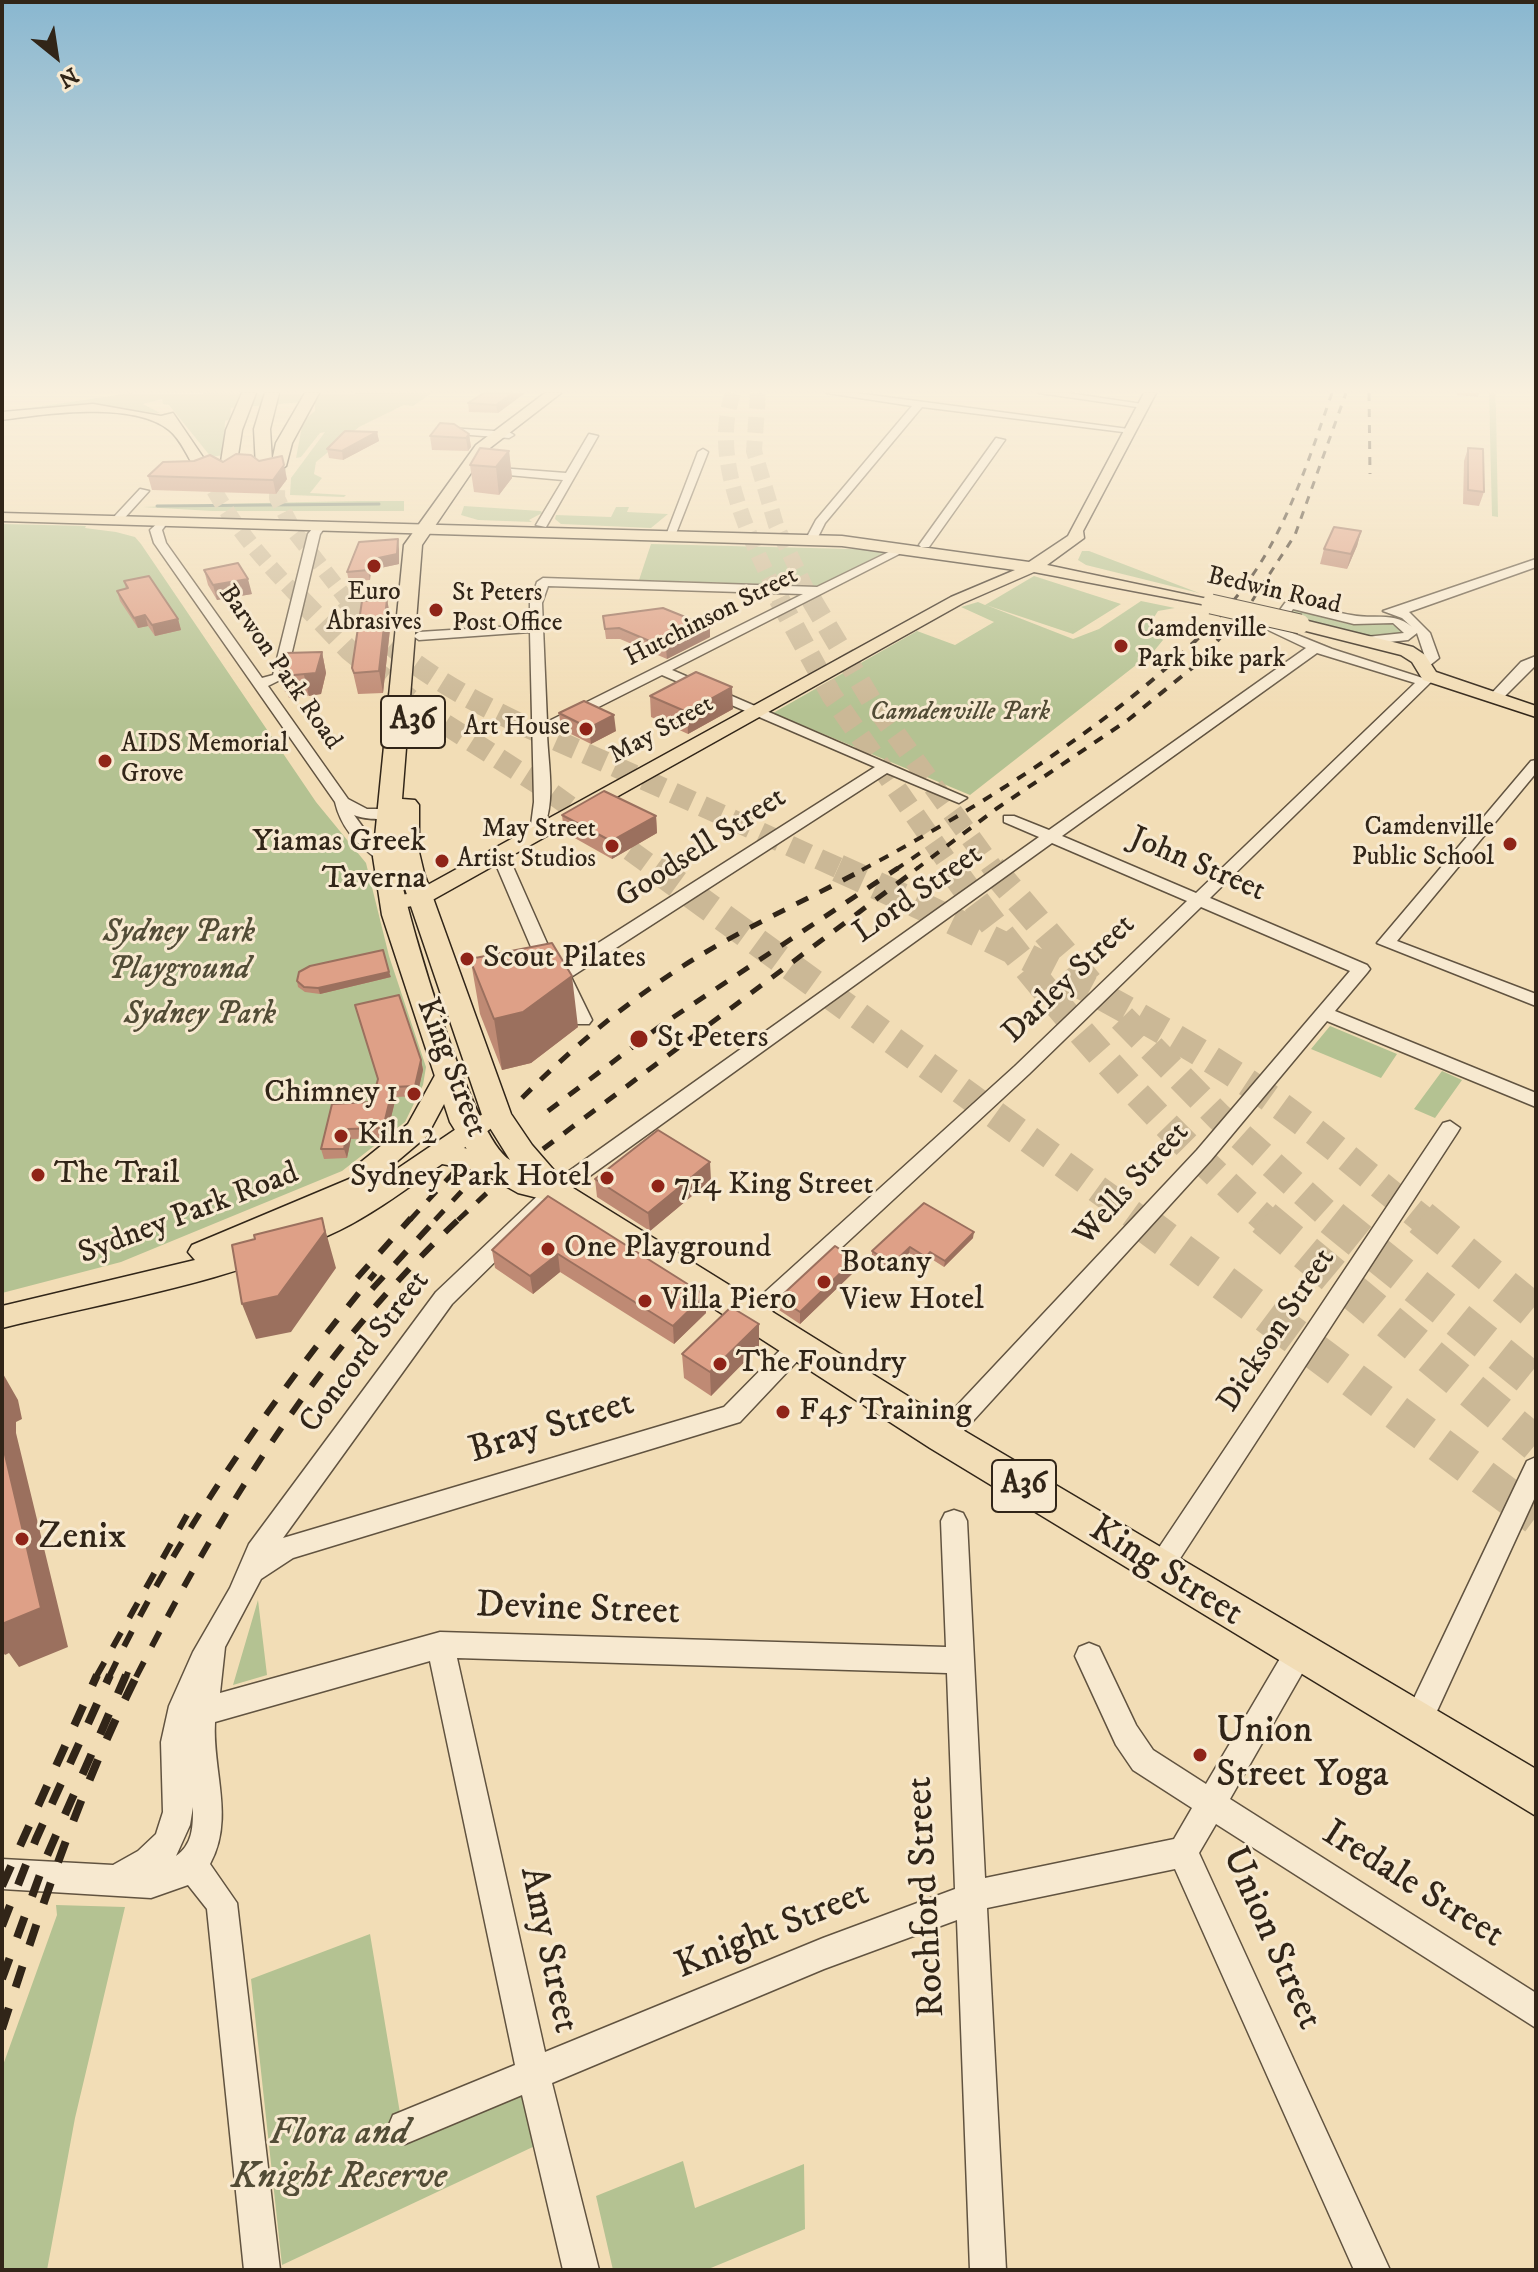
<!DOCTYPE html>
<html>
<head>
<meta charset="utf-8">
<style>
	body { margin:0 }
	#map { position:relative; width:1538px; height:2272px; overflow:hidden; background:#f2ddb6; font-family:"IM FELL DW Pica",serif }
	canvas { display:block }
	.frame { position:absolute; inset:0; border:4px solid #312518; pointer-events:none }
	.north { position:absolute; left:16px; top:16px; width:80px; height:80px; -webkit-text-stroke:6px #f7e9d0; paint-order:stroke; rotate:150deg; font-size:22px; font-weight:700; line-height:32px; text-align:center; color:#312518 }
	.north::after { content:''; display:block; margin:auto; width:28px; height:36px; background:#312518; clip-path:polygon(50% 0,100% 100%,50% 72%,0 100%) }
</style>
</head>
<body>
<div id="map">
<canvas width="1538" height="2272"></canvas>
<div class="frame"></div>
<div class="north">N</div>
</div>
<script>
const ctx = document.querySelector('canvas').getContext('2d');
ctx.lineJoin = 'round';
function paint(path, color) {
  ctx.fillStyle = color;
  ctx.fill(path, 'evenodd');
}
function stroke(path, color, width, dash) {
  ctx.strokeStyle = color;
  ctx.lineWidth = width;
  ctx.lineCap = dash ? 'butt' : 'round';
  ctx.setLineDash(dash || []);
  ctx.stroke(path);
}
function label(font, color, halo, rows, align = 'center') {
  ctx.font = font + ' "IM FELL DW Pica",serif';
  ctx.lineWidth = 6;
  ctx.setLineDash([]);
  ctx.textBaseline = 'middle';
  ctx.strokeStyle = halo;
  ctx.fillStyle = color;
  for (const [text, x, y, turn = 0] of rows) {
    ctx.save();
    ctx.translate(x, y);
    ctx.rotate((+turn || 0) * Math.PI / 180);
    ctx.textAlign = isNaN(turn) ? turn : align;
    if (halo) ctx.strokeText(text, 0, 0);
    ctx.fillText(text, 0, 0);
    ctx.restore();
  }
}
const green = new Path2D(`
	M131 393 134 394 432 393 413 406 404 405 359 427 316 462 314 474 322 478 310 493 346 495 344 497 290 495 291 478 325 432 320 433 301 457 296 458 303 421 315 411V401L231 408 230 419 225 421 224 455 211 457 169 405 163 404 162 399 143 404 160 413H156L108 407 2 412Z
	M1489 393H1495L1496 409 1498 517 1492 516Z
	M359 501H404V511H212L143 507C216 504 288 502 359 501Z
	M464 506 541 511 542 513 529 520 532 522 478 520 461 515Z
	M616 507H629L627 512 668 514 651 528 561 524 555 519 556 515 611 517Z
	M2 524 86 526 85 528 116 532 135 537 141 544 316 802 366 863 389 956 426 1067 423 1085 405 1122 342 1171 121 1262 2 1293Z
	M651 544 890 550 820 586 639 580Z
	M1082 551H1089L1199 593 1086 565 1078 560Z
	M1034 576 1121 604 1073 634 986 605 1073 639 1099 629 1141 601 1175 608 1158 611 1149 625 1163 640 1154 651 970 795 773 713 917 631 955 645 994 622 961 607 978 602 985 605Z
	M1299 609C1315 614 1332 621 1349 624 1368 627 1391 617 1405 633L1371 636 1287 615 1290 610Z
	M1330 1026 1397 1054 1381 1078 1311 1049Z
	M1442 1071 1462 1080 1435 1118 1414 1109Z
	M258 1600 267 1675 233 1685Z
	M56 1905 125 1907 75 2118 47 2270H2V2068L57 1915Z
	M370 1934 404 2137 524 2087 537 2145 282 2265 251 1979Z
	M683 2161 695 2208 804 2164 805 2229 706 2270H613L596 2196Z`);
const stream = new Path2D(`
	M157 506 379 504`);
const highwayTunnelFar3 = new Path2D(`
	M733 393C709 461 751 539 780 601
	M758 393 754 451 776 525 812 601
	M278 466 277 498 294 531 348 601
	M203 469C228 521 262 559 302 601`);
const highwayTunnelFar2 = new Path2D(`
	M300 599 349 650 426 712 543 787 657 870
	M346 599C413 685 529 727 625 771 698 804 770 837 843 870
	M779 599 832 696 953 870
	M811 599 871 700 994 870`);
const highwayTunnelFar1 = new Path2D(`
	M655 868 1140 1220
	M838 868C972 928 1107 993 1231 1072 1299 1115 1361 1170 1423 1220
	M951 868C1045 997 1147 1114 1266 1220
	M992 868 1089 983
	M1122 1018 1219 1117 1334 1220`);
const highwayTunnel = new Path2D(`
	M1137 1218 1536 1517
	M1264 1218 1536 1444
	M1332 1218 1536 1383
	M1421 1218 1536 1313`);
const minor = new Path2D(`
	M827 393H856L1136 430 1131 433 922 407 825 523 818 537 814 538 808 535 816 520 912 406Z
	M1039 393H1068L1149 405 1144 408Z
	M449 428 509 432 514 435 509 438 445 433Z
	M589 434 598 436 546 527 536 525 563 480 486 473 481 470 486 467 566 473Z
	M996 438 1005 440 929 547H921L919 545Z
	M703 449 708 452 675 536 665 538 698 452Z
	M140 489 149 491 120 523H112V519Z
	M162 519 168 522 162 530 166 543 262 678 273 675 308 534 316 524 326 526 320 534 286 677 268 686 348 799 367 809H408L411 812C399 821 368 821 354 815L370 837 391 854V860H379C358 846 341 828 335 802L154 543 150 530Z
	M901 546 911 548 672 670 967 798 959 803 954 801 887 773 571 977 592 1020 589 1024H577L556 983 544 987 535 981 549 973 537 961 491 853 493 850 499 848 507 853 554 959 562 966 875 767 662 675 547 733C548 767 558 809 538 838H526L524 835 531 825 534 802 530 632 419 640 413 636 419 632 530 625V603L537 582 543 578 817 587ZM548 586 803 594 547 722 542 603Z
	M1536 559V567L1409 612 1430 633 1439 658 1424 670 1417 666 1425 657 1417 633 1408 640 1371 644 1366 643V637L1404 633 1393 623 1354 624 1293 609 1280 628 1332 649 1432 681 1210 898 1367 965 1370 969 1367 973 1335 1011 1536 1093V1107L1327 1021 1211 1160 952 1444 943 1447 934 1444 931 1437 934 1430 1197 1150 1350 971 1201 907 1029 1074 760 1323 752 1326 744 1323 741 1317 744 1311 1015 1066 1187 901 1052 843 562 1196 452 1304 283 1538 724 1407 790 1340 798 1337 806 1340 809 1346 806 1352 740 1422 293 1558 261 1579 225 1647 220 1693 440 1632 946 1647 941 1521 945 1513 954 1510 963 1513 967 1521 985 1878 1174 1839 1192 1808 1133 1770 1116 1745 1075 1656 1079 1647 1089 1643 1099 1647 1136 1725 1153 1750 1206 1784 1288 1645 1298 1641 1308 1645 1312 1654 1308 1663 1230 1799 1536 1993V2028L1216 1824 1199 1853 1390 2270H1354L1175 1869 987 1908 1006 2270H970L957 1920 824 1969 552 2083 599 2270H563L522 2095 405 2144 393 2139 388 2127 393 2115 515 2065 430 1661 215 1722C212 1770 235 1819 210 1864L237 1903 280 2270H244L207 1909 188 1885 151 1898 2 1889V1859L113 1865 138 1851 156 1834 163 1812 161 1742 169 1706 193 1652 230 1588 249 1544 436 1292 548 1186 1039 837 1004 822V816H1014L1049 830 1306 648 1266 629 1285 603 1294 601C1313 606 1332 612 1351 615 1374 620 1394 611 1412 627L1402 618 1383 611ZM1317 653 1415 683 1196 893 1062 836ZM457 1658 947 1673 955 1889 823 1938 545 2052ZM193 1807C193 1827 193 1844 176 1856L190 1825Z
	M1536 656V665L1500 701H1490V695L1521 662Z
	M1536 760V773L1397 941 1536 994V1006L1377 943 1531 761Z
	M1450 1121 1460 1128 1457 1133 1168 1577 1159 1581 1150 1577 1146 1569 1150 1561 1443 1123Z
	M1536 1457V1495L1426 1735 1416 1739 1406 1735 1402 1725 1406 1715 1527 1461Z`);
const major = new Path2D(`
	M1144 393H1156L1083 531 1084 538 1047 565 1217 601V607L1034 572 963 603 427 903 397 909 386 902 389 897 413 893 951 597 1015 570 842 546 2 521V513L842 536 1029 562 1068 536Z
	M1300 619 1413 647 1425 655 1436 672 1536 706V717L1423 680 1412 662 1401 655 1294 628 1292 624Z
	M448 1066 457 1068 460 1074 427 1136 394 1164 397 1169 462 1125 491 1110 500 1113 504 1119 464 1148 501 1157 505 1164 501 1171 492 1173 442 1164C409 1187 376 1212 340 1230 234 1282 115 1300 2 1328V1306L195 1260 188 1252 192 1245 354 1177 356 1166 408 1124 439 1068Z`);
const highway = new Path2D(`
	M242 393H256L242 430 236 468 228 473 220 468 226 430Z
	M265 393H279L270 429 272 461 276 443 305 393H319L292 443 286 466 278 471 271 468 264 472 256 467 254 429Z
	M545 393H561L486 451 422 545 402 799 415 800 419 805V852L424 873 511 1114 532 1145 565 1183 956 1426 1536 1769V1816L930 1448 546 1200 518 1193 481 1172 450 1122 382 915 373 857 404 545 476 445ZM400 874 482 1115 510 1160C473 1139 409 923 400 874Z
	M93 404 161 416 173 413 211 469 197 472C189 460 181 439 169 430 133 401 45 414 2 420V412Z`);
const railFar4 = new Path2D(`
	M1369 393 1370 474
	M1233 601C1284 540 1306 467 1332 393
	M1252 601 1295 535 1346 393`);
const railFar3 = new Path2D(`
	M862 870C985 804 1145 706 1234 599
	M895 870 926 849
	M915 870 996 809 1128 720 1197 664 1254 599`);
const railFar2 = new Path2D(`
	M522 1098C571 1049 624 1004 683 966 741 929 805 901 866 868
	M548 1111 663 1024 898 868
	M543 1149 918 868
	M410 1220 454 1172
	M435 1220 472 1180
	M458 1220 490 1190`);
const railFar1 = new Path2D(`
	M357 1278 411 1218
	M372 1289 437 1218
	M96 1677 187 1515
	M109 1677C179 1531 272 1398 375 1273
	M126 1677 128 1672
	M136 1677C224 1505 318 1352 460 1218`);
const rail = new Path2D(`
	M2 1886 97 1675
	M2 1926 36 1839 110 1675
	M2 1979 46 1858 126 1675
	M2 2029C41 1909 80 1788 137 1675`);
const majorBridge = new Path2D(`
	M1211 604 1300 624`);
const wall = new Path2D(`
	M484 393H525L498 413 469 412 468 403Z
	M1457 393H1479L1478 397 1457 395Z
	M377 432 379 441 343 460 329 458 327 449Z
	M469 434 471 447 468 451 432 450 430 436Z
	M1468 448 1484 492 1479 506 1463 504 1464 461Z
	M509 451 512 478 499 495 474 492 470 465Z
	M223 462 287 479 276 494 152 490 148 476Z
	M1361 531 1357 546 1347 569 1320 564 1324 549Z
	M399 549V564L371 570 370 580 349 582 347 572Z
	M204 570 252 594 217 600 208 585Z
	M124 581 178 619 181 630 155 636 148 626 138 628 120 601 117 591 126 589Z
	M603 616 710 637 667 659 620 639H606Z
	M391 620 383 693 358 694 352 668Z
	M322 652 326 673 321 694 289 698 287 692H285L280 671Z
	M650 696 733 709 688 734 651 717Z
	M559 713 616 731 591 744 561 729Z
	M562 815 656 816 657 833 612 859 564 832Z
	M471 962 578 1027 531 1063 502 1070 480 1014Z
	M391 977 320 994 305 992 298 987 297 981Z
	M421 1060 423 1070 417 1096 396 1097 386 1138 351 1139 347 1158 324 1159 321 1149Z
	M595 1179 711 1180 650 1231 597 1197Z
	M548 1196 705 1295 706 1313 674 1344 560 1272 533 1294 495 1268 492 1250Z
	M973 1238 944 1267 930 1258 925 1263 909 1253 892 1270 872 1257V1251Z
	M855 1259V1271L800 1324 779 1310V1298Z
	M759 1324V1347L711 1396 684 1378 682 1354Z`);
const shadedWall = new Path2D(`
	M513 393H525L498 413 496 405Z
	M377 432 379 441 343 460 342 451Z
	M469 434 471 447 468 451 466 438Z
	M509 451 512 478 499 495 496 467Z
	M282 456 287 479 276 494 273 480Z
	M1361 531 1357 546 1347 569 1351 554Z
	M398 539 399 549V564L371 570 370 580 368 570 369 560Z
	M248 579 252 594 217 600 213 585Z
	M387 599 391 620 383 693 379 671Z
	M145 615 148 626 138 628 134 618Z
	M178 619 181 630 155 636 152 625Z
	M710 627V637L667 659 666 648Z
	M322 652 326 673 321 694 309 696 304 675Z
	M732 687 733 709 688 734 687 712Z
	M614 715 616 731 591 744 589 728Z
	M656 816 657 833 612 859 611 841Z
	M389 972 391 977 320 994 318 988Z
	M572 976 578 1027 531 1063 502 1070 494 1019Z
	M421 1060 423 1070 417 1096 415 1086Z
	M393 1087 396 1097 386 1138 383 1128Z
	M348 1129 351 1139 347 1158 344 1149Z
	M710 1162 711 1180 650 1231 648 1213Z
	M322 1218 336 1268 291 1332 256 1339 242 1304Z
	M974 1232 973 1238 944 1267 945 1261Z
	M910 1247 909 1253 892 1270V1264Z
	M930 1252V1258L925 1263 926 1257Z
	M558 1254 560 1272 533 1294 530 1276Z
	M855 1259V1271L800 1324V1312Z
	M705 1295 706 1313 674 1344 673 1326Z
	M759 1324V1347L711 1396 710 1372Z
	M2 1372 18 1400 22 1419 16 1422V1433L68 1647 19 1667 9 1653 5 1655 2 1651Z`);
const building = new Path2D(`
	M484 393H513L496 405 468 403Z
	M440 423 454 424 469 434 466 438 430 436Z
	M345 431 377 432 342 451 327 449Z
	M480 448 509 451 496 467 470 465Z
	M1468 448 1483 449 1484 492 1468 490Z
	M236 454 251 455 259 461 282 456 284 465 273 480 148 476 163 462 194 461 210 455 223 462Z
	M1334 527 1361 531 1351 554 1324 549Z
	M398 539 397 554 369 560 368 570 347 572 359 542Z
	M238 563 248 579 213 585 204 570Z
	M149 576 178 619 152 625 145 615 134 618 117 591 128 588 124 581Z
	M387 599 379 671 354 673 352 668 362 601Z
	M663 608 710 627 666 648 619 628 605 629 603 616Z
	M322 652 316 673 283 676 285 671H280L285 653Z
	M696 672 732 687 687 712 650 696Z
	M584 701 614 715 589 728 559 713Z
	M604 791 656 816 611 841 562 815Z
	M552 943 572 976 523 1012 494 1019 471 962 475 958Z
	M383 950 389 972 318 988 304 987 297 981 299 972 310 966Z
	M399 995 421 1060 415 1086 393 1087 383 1128 348 1129 344 1149H321L332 1104 372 1102 378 1079 355 1005Z
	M658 1130 710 1162 648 1213 595 1179Z
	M548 1196 705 1295 673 1326 558 1254 530 1276 492 1250Z
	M924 1203 974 1232 945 1261 930 1252 926 1257 910 1247 892 1264 872 1251Z
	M322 1218 325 1232 278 1296 242 1304 232 1245 255 1239 254 1235Z
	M835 1246 855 1259 800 1312 779 1298Z
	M731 1307 759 1324 710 1372 682 1354Z
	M2 1442 41 1608 2 1624Z`);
const markers = [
	[374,566,8,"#8f2418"],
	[436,610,8,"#8f2418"],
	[1121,646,8,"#8f2418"],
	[586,729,8,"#8f2418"],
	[105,761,8,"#8f2418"],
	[1510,844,8,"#8f2418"],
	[612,846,8,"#8f2418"],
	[442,861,8,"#8f2418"],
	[467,959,8,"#8f2418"],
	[639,1039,10,"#8f2418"],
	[414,1094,8,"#8f2418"],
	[341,1136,8,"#8f2418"],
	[38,1175,8,"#8f2418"],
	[607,1178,8,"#8f2418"],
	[658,1186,8,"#8f2418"],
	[548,1249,8,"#8f2418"],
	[824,1282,8,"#8f2418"],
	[645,1301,8,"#8f2418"],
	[720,1364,8,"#8f2418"],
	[783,1412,8,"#8f2418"],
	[22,1539,8,"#8f2418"],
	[1200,1755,8,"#8f2418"]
];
const farStreetnames = [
	["Bedwin Road",1274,592,13],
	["Hutchinson Street",712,618,-27],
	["Barwon Park Road",279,668,55],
	["May Street",662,731,-29]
];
const farPoinames = [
	["Euro",374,594,"center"],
	["Abrasives",374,624,"center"],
	["St Peters",452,595],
	["Post Office",452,625],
	["Camdenville",1137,631],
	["Park bike park",1137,661],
	["Art House",570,729,"right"],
	["AIDS Memorial",121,746],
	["Grove",121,776],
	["Camdenville",1494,829,"right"],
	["Public School",1494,859,"right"],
	["May Street",596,831,"right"],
	["Artist Studios",596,861,"right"]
];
const farParknames = [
	["Camdenville Park",960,714]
];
const shields = [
	[413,722,64],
	[1024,1486,64]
];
const shieldNames = [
	["A36",413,722],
	["A36",1024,1486]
];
const poiNames = [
	["Yiamas Greek",426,843,"right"],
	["Taverna",426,880,"right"],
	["Scout Pilates",483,959],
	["St Peters",657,1039],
	["Chimney 1",398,1094,"right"],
	["Kiln 2",357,1136],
	["The Trail",54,1175],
	["Sydney Park Hotel",591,1178,"right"],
	["714 King Street",674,1186],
	["One Playground",564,1249],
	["Botany",840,1264],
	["View Hotel",840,1301],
	["Villa Piero",661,1301],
	["The Foundry",736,1364],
	["F45 Training",799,1412]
];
const streetNames = [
	["Goodsell Street",702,849,-33],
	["John Street",1197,866,23],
	["Lord Street",919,895,-35],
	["Darley Street",1070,980,-44],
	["King Street",450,1068,69],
	["Wells Street",1133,1185,-48],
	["Sydney Park Road",189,1215,-21],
	["Dickson Street",1278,1331,-57],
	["Concord Street",366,1353,-53]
];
const parkNames = [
	["Sydney Park",179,934],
	["Playground",179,971],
	["Sydney Park",200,1016]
];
const nearStreetnames = [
	["Bray Street",552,1429,-17],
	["King Street",1165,1573,32],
	["Devine Street",578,1611,2],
	["Iredale Street",1412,1886,32],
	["Rochford Street",928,1897,-93],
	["Knight Street",773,1932,-22],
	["Union Street",1270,1939,66],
	["Amy Street",547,1950,78]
];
const nearPoinames = [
	["Zenix",38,1539],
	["Union",1216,1733],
	["Street Yoga",1216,1777]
];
const nearParknames = [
	["Flora and",339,2135],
	["Knight Reserve",339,2179]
];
paint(green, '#b4c292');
stroke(stream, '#718071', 3);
stroke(highwayTunnelFar3, '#cbb896', 16, [16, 8]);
stroke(highwayTunnelFar2, '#cbb896', 21, [21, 11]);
stroke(highwayTunnelFar1, '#cbb896', 28, [28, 14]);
stroke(highwayTunnel, '#cbb896', 36, [36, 18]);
stroke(minor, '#615340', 3);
stroke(major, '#312518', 3);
stroke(highway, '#312518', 3);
paint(minor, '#f7e9d0');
paint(major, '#f2ddb6');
paint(highway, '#f2ddb6');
stroke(railFar4, '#312518', 3, [8, 8]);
stroke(railFar3, '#312518', 4, [10, 10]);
stroke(railFar2, '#312518', 5, [13, 13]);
stroke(railFar1, '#312518', 6, [17, 17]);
stroke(rail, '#312518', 8, [22, 22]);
stroke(majorBridge, '#312518', 21, []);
stroke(majorBridge, '#f2ddb6', 19);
paint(wall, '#bf8a74');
paint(shadedWall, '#9b705e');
paint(building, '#dea087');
stroke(building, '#9b705e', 2);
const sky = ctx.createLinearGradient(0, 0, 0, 711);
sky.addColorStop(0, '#89b7d0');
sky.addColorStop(0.55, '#f9f0de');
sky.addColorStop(1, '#f9f0de00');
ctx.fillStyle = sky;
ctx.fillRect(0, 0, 1538, 711);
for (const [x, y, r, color] of markers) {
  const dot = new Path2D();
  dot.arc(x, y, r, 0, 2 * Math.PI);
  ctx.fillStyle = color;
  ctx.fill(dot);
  stroke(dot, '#f7e9d0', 3);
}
label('26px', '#312518', '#f7e9d0', farStreetnames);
label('26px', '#312518', '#f7e9d0', farPoinames, 'left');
label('italic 26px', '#524c36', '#f7e9d0', farParknames);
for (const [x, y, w] of shields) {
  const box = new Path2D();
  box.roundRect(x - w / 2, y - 26, w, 52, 6);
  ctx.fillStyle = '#f7e9d0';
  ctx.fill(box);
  stroke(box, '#312518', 2);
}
label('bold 30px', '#312518', null, shieldNames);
label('32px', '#312518', '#f7e9d0', poiNames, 'left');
label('32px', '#312518', '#f7e9d0', streetNames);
label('italic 32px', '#524c36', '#f7e9d0', parkNames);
label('38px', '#312518', '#f7e9d0', nearStreetnames);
label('38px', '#312518', '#f7e9d0', nearPoinames, 'left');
label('italic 38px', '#524c36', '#f7e9d0', nearParknames);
</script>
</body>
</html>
